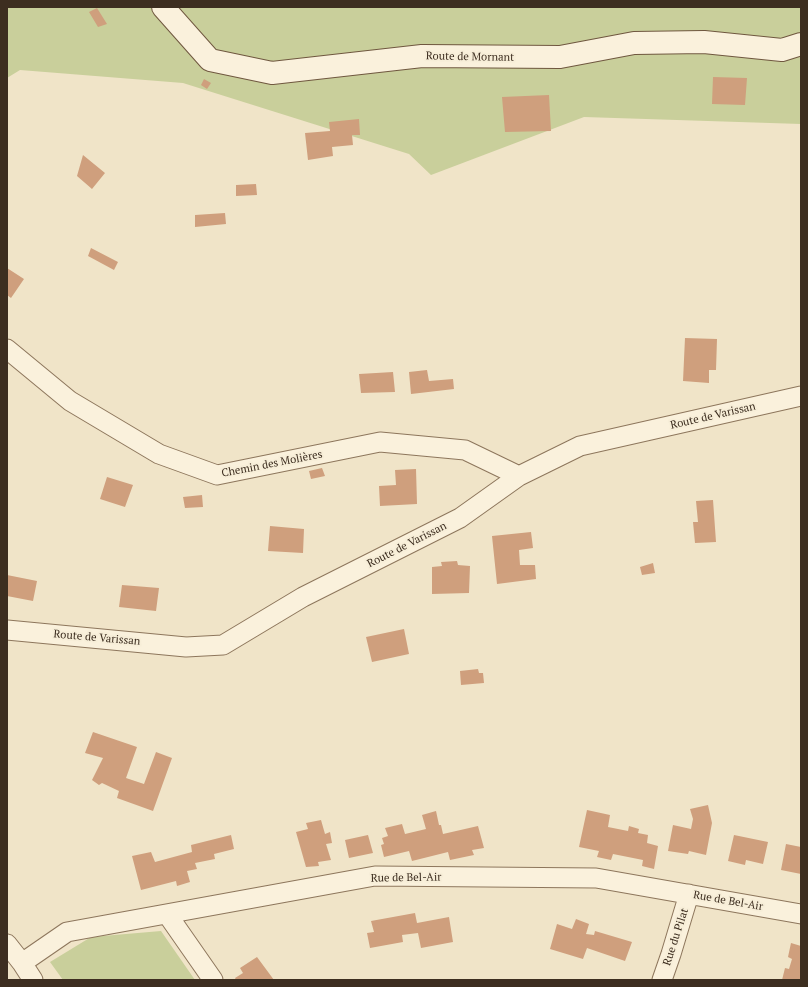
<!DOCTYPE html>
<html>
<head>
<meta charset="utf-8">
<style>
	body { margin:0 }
	#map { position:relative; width:808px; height:987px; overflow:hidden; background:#f0e4c8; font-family:"PT Serif",serif }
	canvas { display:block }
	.frame { position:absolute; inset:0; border:8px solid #3d2e20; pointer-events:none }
</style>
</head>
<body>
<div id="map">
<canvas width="808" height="987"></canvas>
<div class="frame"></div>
</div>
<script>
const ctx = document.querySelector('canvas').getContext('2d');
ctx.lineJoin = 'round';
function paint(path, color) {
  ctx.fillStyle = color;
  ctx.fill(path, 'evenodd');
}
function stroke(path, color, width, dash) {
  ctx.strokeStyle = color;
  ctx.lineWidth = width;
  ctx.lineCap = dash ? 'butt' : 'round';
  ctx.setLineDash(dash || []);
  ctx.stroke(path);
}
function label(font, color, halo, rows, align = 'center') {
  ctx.font = font + ' "PT Serif",serif';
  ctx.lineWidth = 4;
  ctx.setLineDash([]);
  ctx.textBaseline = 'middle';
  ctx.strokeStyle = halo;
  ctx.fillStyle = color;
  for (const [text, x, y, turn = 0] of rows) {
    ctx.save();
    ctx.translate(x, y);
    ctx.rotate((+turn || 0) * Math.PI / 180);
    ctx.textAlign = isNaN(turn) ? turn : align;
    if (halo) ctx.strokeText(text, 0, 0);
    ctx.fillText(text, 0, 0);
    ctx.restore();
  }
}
const green = new Path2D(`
	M7 7H801V124L584 117 431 175 409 154 183 83 20 70 7 78Z
	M161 931 195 980H63L50 962 91 937Z`);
const building = new Path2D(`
	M97 8 107 24 98 27 89 12Z
	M713 77 747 78 745 105 712 104Z
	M204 79 211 83 207 89 201 85Z
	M549 95 551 131 505 132 502 97Z
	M359 119 360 135H352L353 145 332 147 333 156 308 160 305 133 330 131 329 122Z
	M83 155 105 173 92 189 77 176Z
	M256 184 257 195 236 196V185Z
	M225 213 226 224 195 227V215Z
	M91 248 118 262 114 270 88 256Z
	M7 268 24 279 11 298 7 295Z
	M685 338 717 339 716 370H709V383L683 381Z
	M427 370 429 381 453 379 454 389 411 394 409 372Z
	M393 372 395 392 361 393 359 374Z
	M322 468 325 476 311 479 309 471Z
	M416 469 417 504 380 506 379 486 396 485 395 470Z
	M107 477 133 485 125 507 100 499Z
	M202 495 203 507 185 508 183 497Z
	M713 500 716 542 695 543 693 522H698L696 501Z
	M270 526 304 529 303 553 268 551Z
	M531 532 533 548 519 550 520 565H535L536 579 497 584 492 536Z
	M457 561 458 565 470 566 469 593 432 594V567L442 566 441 562Z
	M653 563 655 573 642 575 640 567Z
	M7 575 37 581 33 601 7 596Z
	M122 585 159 588 156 611 119 607Z
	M404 629 409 654 372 662 366 637Z
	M478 669 479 673H483L484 683 461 685 460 671Z
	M93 732 137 747 126 778 144 784 156 752 172 758 153 811 117 798 119 791 102 783 99 785 92 780 103 758 85 753Z
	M708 805 712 823 706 855 689 851 688 854 668 851 673 825 691 829 693 819 690 809Z
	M587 810 610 815 608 827 628 831 629 826 639 829 638 833 648 835 647 843 658 846 654 869 642 866 643 860 613 854 611 860 597 857 599 851 579 847Z
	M436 811 439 825H441L443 834 478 826 484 848 472 850 474 855 450 860 448 852 412 861 409 851 384 857 381 845 384 844 382 838 388 836 385 828 402 824 405 834 426 829 422 815Z
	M321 820 325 834 330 832 332 843 326 844 331 860 318 862 319 866 306 867 296 832 308 829 306 823Z
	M231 835 234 849 214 854 215 859 195 863 197 869 187 871 190 882 177 886 176 881 141 890 132 856 151 852 155 862 192 852 191 845Z
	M368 835 373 853 349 858 345 840Z
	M734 835 768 842 763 864 746 860 745 865 728 861Z
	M786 844 801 847V874L781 870Z
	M415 913 417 923 449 917 453 942 421 948 418 933 402 935 403 942 370 948 367 933 374 932 371 921Z
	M576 919 589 924 586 934 594 935 595 931 632 942 625 961 587 948 583 959 550 949 557 924 572 929Z
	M791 943 801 946V980H782L785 968 789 969 792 959 788 957Z
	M257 957 274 980H236L235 978 243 973 240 968Z`);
const minor = new Path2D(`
	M7 349 70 401 159 454 217 475 380 442 465 450 519 476
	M7 630 186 647 223 645 303 597 460 518 519 476 580 446 801 396
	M167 914 213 980
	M7 944 22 963 33 980
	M22 963 67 932 375 876 596 878 801 914
	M662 980 671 954 689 894`);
const secondary = new Path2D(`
	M163 7 210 60 272 73 422 56 560 57 634 43 704 42 782 50 801 44`);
const streetNames = [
	["Route de Mornant",470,57,1],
	["Route de Varissan",713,416,-13],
	["Chemin des Molières",272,464,-11],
	["Route de Varissan",407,545,-27],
	["Route de Varissan",97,638,5],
	["Rue de Bel-Air",406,878,-1],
	["Rue de Bel-Air",728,901,10],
	["Rue du Pilat",676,937,-72]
];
paint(green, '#c9cf9b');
paint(building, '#cf9f7d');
stroke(minor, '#8d765c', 21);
stroke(secondary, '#6f573f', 24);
stroke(minor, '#faf1dc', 19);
stroke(secondary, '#faf1dc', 22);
label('11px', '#3d2e20', '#f7eed8', streetNames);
</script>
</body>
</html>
